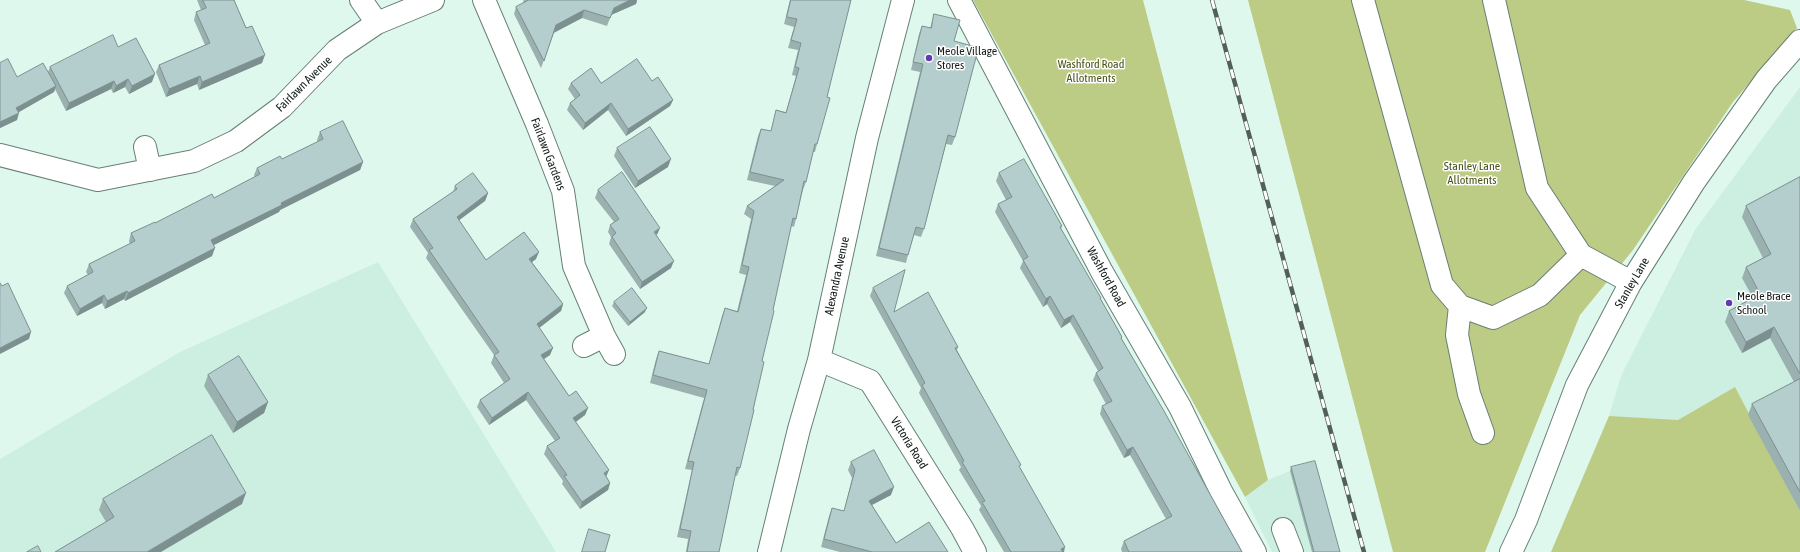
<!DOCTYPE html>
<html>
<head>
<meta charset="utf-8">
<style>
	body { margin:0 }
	canvas { display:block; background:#dff8ee }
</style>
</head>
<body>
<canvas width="1800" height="552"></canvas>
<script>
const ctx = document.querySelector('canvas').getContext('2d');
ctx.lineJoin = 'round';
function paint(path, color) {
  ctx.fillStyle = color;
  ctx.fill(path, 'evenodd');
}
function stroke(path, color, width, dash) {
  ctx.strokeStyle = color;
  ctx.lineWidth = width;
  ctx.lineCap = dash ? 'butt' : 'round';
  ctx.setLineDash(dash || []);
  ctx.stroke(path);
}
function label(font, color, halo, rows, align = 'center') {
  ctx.font = font + ' "Asap Condensed",sans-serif';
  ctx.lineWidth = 3;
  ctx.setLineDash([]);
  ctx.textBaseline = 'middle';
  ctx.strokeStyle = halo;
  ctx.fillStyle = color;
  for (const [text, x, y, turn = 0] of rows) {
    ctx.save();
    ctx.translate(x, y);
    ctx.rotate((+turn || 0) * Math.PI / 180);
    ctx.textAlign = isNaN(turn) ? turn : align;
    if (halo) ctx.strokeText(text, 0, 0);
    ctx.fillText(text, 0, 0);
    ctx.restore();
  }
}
const built = new Path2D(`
	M1800 87V552H1551L1609 416 1621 376 1695 230Z
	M378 262 556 552H0V459L180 352Z
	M1290 471 1337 552H1272L1245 497 1268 480Z`);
const green = new Path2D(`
	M973 0H1143L1268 480 1245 497Z
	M1248 0H1744L1790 10 1797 28 1733 102 1633 250 1580 315 1485 552H1393Z
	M1735 387 1800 511V552H1551L1609 416 1678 420Z`);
const minor = new Path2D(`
	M361 0 377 23
	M484 0 537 124 563 191 574 266 604 336 614 354
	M959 0 1102 272 1180 407 1221 491 1255 552
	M1363 0 1442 285 1460 306 1493 318 1540 295 1581 255 1631 282
	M1494 0 1537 188 1581 255
	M145 147 150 170
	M0 155 98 180 194 161 236 141 282 107 337 50 377 23 433 0
	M1460 306 1457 335 1469 394 1483 433
	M584 346 604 336
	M819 360 870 381 962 528 975 552
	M1283 529 1292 552
	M769 552 799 429 819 360 867 138 903 0
	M1511 552 1526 520 1577 385 1631 282 1694 182 1766 80 1800 41`);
const rail = new Path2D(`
	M1212 0 1364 552`);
const wall = new Path2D(`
	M197 0H234L262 63 199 90 197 84 166 97 156 72 159 65 205 45 194 20 196 12 201 10Z
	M524 0H637L636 4 611 15 607 26 582 18 554 33 541 68 514 14 516 7 524 3 523 1Z
	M790 0H791L827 97 817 144 815 152H813L806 182 803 190 796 219 794 227 791 226 762 361 753 410 740 468 737 476 735 475 719 552H686L688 539 677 537 692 470 685 469 704 398 650 383 656 359 659 351 709 364 722 316 725 308 737 311 746 275 739 273 751 219 744 214 747 206 775 186 747 180 758 136 761 129 771 131 774 118 776 110 786 112 796 76 792 75 798 50 788 48 794 27 784 24Z
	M934 14 954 41 955 137 952 145 946 144 924 229 921 237 914 235 908 255 906 263 876 256 920 72 911 70 919 34 922 26 930 28Z
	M118 47 152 82 129 94 125 87 113 93 111 89 66 111 55 89 54 92 18 112 17 120 0 128V63L17 77 48 72 50 67Z
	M652 81 673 100 670 106 626 136 608 110 583 130 567 110 570 103 575 99 568 89 571 83H601Z
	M320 132 363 162 360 170 280 210 279 212 214 245 212 256 125 301 124 299 105 309 102 303 77 316 64 293 67 286 88 275 86 272 89 264 130 244 129 241 131 233 214 198 255 177 254 175 257 168 282 159 318 142 317 140Z
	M617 148 668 167 635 188 614 156Z
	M999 173 1062 226 1061 229 1122 337V339L1242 552H1122L1121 549 1124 541 1166 519 1130 455 1124 458 1100 414 1102 406 1106 404 1093 380 1096 373 1098 371 1070 322 1061 328 1047 304 1043 307 1020 268 1023 261 995 212 998 204 1006 200 996 181Z
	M1800 177V511L1748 415 1752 404 1794 382 1770 338 1742 353 1725 322 1729 311 1753 298 1742 278 1746 267 1763 258 1742 217 1746 206Z
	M455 186 488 193 485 201 459 220 486 260 536 259 532 262 563 304 561 311 539 328 550 355 544 359 569 396 588 408 585 415 576 422 610 483 608 490 580 509 562 484 563 481 544 454 547 446 555 441 526 400 489 425 477 407 480 400 504 383 491 363 494 355 426 258 428 253 410 227 413 219 453 192Z
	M598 190 657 236 671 268 640 289 609 244 611 237 608 232 610 225 614 222 595 198Z
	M873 288 894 312 958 347 957 350 1020 468 1064 552H1004L979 510 981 506 959 470 961 467 919 393 921 388 870 296Z
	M614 302 645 312 628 326 612 306Z
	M208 375 268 402 264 413 233 433 204 386Z
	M851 462 891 495 872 505 896 543 948 552H840L821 547 829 516 832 508 844 511 852 478 848 470Z
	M1291 467 1340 552H1312L1290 471Z
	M103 499 242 504 106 522 99 510Z`);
const shadedWall = new Path2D(`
	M630 0H637L636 4 611 15 607 26 614 8Z
	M584 10 582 18 553 33 556 25Z
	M265 55 262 63 199 90 202 82Z
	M155 74 152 82 129 94 132 86Z
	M200 76 197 84 166 97 169 89Z
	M128 79 125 87 113 93 116 86Z
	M114 81 111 89 66 111 69 103Z
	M56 86 54 92 14 115 16 108Z
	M673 100 670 106 626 136 628 129Z
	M611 103 608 110 583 130 585 123Z
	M19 113 17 120 0 128V122Z
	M671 159 668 167 635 188 638 181Z
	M363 162 360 170 280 210 279 212 208 248 211 240 281 203Z
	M488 193 485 201 454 224 457 217Z
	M660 228 657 235 654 232Z
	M215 248 212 256 125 301 128 293Z
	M539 252 536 259 527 266 529 259Z
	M674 261 671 268 640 289 642 282Z
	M127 291 124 299 105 309 107 301Z
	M104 295 102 303 77 316 80 309Z
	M1050 296 1047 304 1043 307 1046 299Z
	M563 304 561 311 534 332 537 324Z
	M647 308 645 312 628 326 630 322Z
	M1073 315 1070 322 1061 328 1064 320Z
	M1774 327 1770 338 1742 353 1746 342Z
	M31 332 29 339 0 354V348Z
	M553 348 550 355 539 362 541 355Z
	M528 392 526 400 489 425 492 418Z
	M268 402 264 413 233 433 237 422Z
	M588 408 585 415 571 425 573 418Z
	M1133 447 1130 455 1124 458 1127 450Z
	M609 470 606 477 604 473Z
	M610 483 608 490 580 509 582 502Z
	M894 487 891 495 866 508 869 501Z
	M246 493 242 504 161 552H147Z
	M1065 547 1064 552H1060L1061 549Z`);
const building = new Path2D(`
	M203 0H234L246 28 252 26 265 55 202 82 200 76 169 89 159 65 210 43 196 12 206 8Z
	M529 0H630L614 8 610 18 584 10 556 25 544 61 516 7Z
	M791 0H851L827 97 830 98 817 144H815L806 182 804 181 796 219 793 218 773 310 774 311 762 361 764 362 753 410H754L740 468 737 467 719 552H687L691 531 680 529 694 462 688 461 707 390 653 375 659 351 709 364 725 308 738 312 749 267 742 265 754 211 747 206 784 180 750 172 761 129 771 131 776 110 786 113 799 68 795 67 801 43 791 40 797 19 787 17Z
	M934 14 960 20 954 41 976 47 978 50 955 137 948 135 924 229 916 227 908 255 879 248 923 64 913 62 922 26 931 28Z
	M113 35 118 47 136 38 155 74 132 86 128 79 116 86 114 81 69 103 50 67Z
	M8 59 17 77 43 63 56 86 16 108 19 113 0 122V63Z
	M637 59 652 81 658 77 673 100 628 129 611 103 585 123 570 103 580 95 571 83 591 68 601 83Z
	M343 121 363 162 281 203 282 205 211 240 215 248 128 293 127 291 107 301 104 295 80 309 67 286 93 272 89 264 135 241 131 233 155 222V223L212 194 214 198 260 174 257 168 280 156 282 159 323 139 320 132Z
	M650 127 671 159 638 181 617 148Z
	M1024 159 1062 226 1060 227 1101 298H1100L1122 337 1121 338 1164 411 1242 552H1129L1124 541 1172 516 1133 447 1127 450 1102 406 1112 401 1096 373 1103 368 1073 315 1064 320 1050 296 1046 299 1023 260 1028 257 998 204 1012 197 999 173Z
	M622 172 660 228 654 232 674 261 642 282 612 237 616 233 610 225 619 219 598 190Z
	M473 173 488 193 457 217 486 260 524 232 539 252 529 259 563 304 537 324 553 348 541 355 569 396 576 391 588 408 573 418 609 470 604 473 610 483 582 502 564 476 567 475 547 446 560 438 528 392 492 418 480 400 510 379 494 355 499 352 429 250 433 248 413 219 457 189 455 186Z
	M1800 177V374L1774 327 1746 342 1729 311 1760 294 1746 267 1771 254 1746 206Z
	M905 270 894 312 928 292 958 347 955 348 1021 465 1019 466 1065 547 1061 549 1063 552H1011L982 502 985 501 962 462 964 461 922 385 925 383 873 288Z
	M0 283 2 286 8 283 31 332 0 348Z
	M632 288 647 308 630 322 614 302Z
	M239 356 268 402 237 422 208 375Z
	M1800 379V492L1752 404Z
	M212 435 246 493 147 552H55L114 517 103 499Z
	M874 450 894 487 869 501 896 543 929 522 948 552H872L824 539 832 508 844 511 855 470 851 462Z
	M1315 461 1340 552H1314L1291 467Z
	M589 529 610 535 605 552H582Z
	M38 546 41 552H27Z`);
const markers = [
	[929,58,4,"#643ab2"],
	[1729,303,4,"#643ab2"]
];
const poiNames = [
	["Meole Village",937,51],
	["Stores",937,65],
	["Meole Brace",1737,296],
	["School",1737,310]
];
const parkNames = [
	["Washford Road",1091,64],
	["Allotments",1091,78],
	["Stanley Lane",1472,166],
	["Allotments",1472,180]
];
const streetNames = [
	["Fairlawn Avenue",304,84,-45],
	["Fairlawn Gardens",548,154,69],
	["Alexandra Avenue",837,276,-78],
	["Washford Road",1106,277,61],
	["Stanley Lane",1632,283,-60],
	["Victoria Road",909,443,58]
];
paint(built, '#cdefe1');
paint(green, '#bdcc84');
stroke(minor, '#687f75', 24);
stroke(minor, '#fff', 22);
stroke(rail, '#52605a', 4.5);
stroke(rail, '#fff', 3, [9]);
paint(wall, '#9ab1b0');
paint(shadedWall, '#7d9090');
paint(building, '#b3cecd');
stroke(building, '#7d9090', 1);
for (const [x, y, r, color] of markers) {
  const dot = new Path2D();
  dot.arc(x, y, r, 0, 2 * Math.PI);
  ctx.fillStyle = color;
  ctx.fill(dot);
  stroke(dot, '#fff', 1.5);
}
label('12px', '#131c18', '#fff', poiNames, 'left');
label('12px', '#4a5419', '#fff', parkNames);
label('12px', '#131c18', '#fff', streetNames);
</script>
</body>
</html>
